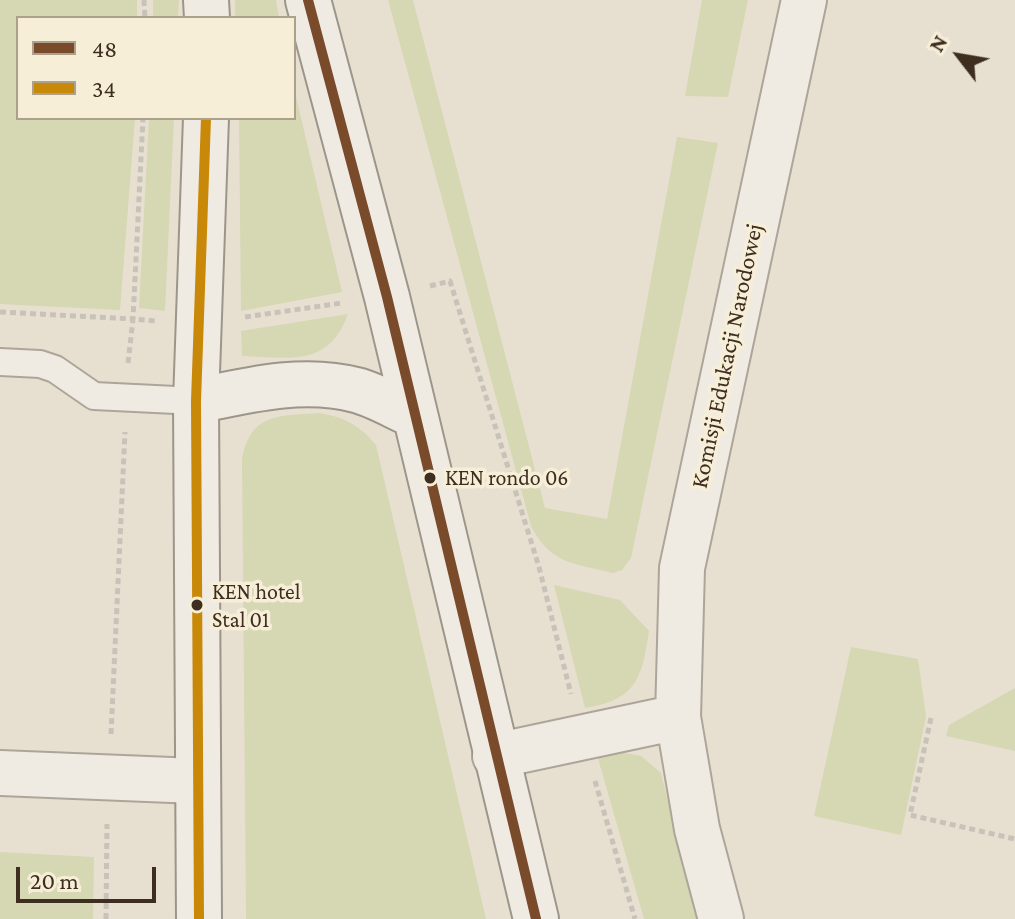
<!DOCTYPE html>
<html>
<head>
<meta charset="utf-8">
<style>
	body { margin:0 }
	#map { position:relative; width:1015px; height:919px; overflow:hidden; background:#e7e0d1; font-family:"Crimson Pro",serif }
	canvas { display:block }
	.legend { position:absolute; left:16px; top:16px; width:280px; height:104px; box-sizing:border-box; background:#f7eed8; border:2px solid #ada18e; margin:0; padding:10px 14px; list-style:none; font-size:24px; color:#3d2e20 }
	.legend li { display:flex; align-items:center; gap:16px; height:40px }
	.legend b { width:40px; border:2px solid #ada18e }
	.north { position:absolute; left:919px; top:16px; width:80px; height:80px; -webkit-text-stroke:6px #f7eed8; paint-order:stroke; rotate:301deg; font-size:22px; font-weight:700; line-height:32px; text-align:center; color:#3d2e20 }
	.north::after { content:''; display:block; margin:auto; width:28px; height:36px; background:#3d2e20; clip-path:polygon(50% 0,100% 100%,50% 72%,0 100%) }
	.scale { position:absolute; left:16px; top:867px; width:140px; height:36px; box-sizing:border-box; border:4px solid #3d2e20; border-top:0; padding-left:10px; font-size:24px; line-height:28px; white-space:nowrap; color:#3d2e20; -webkit-text-stroke:6px #f7eed8; paint-order:stroke }
</style>
</head>
<body>
<div id="map">
<canvas width="1015" height="919"></canvas>
<ul class="legend">
<li><b style="height:10px;background:#7a4b2a"></b>48</li>
<li><b style="height:10px;background:#c88808"></b>34</li>
</ul>
<div class="north">N</div>
<div class="scale">20 m</div>
</div>
<script>
const ctx = document.querySelector('canvas').getContext('2d');
ctx.lineJoin = 'round';
function paint(path, color) {
  ctx.fillStyle = color;
  ctx.fill(path, 'evenodd');
}
function stroke(path, color, width, dash) {
  ctx.strokeStyle = color;
  ctx.lineWidth = width;
  ctx.lineCap = dash ? 'butt' : 'round';
  ctx.setLineDash(dash || []);
  ctx.stroke(path);
}
function label(font, color, halo, rows, align = 'center') {
  ctx.font = font + ' "Crimson Pro",serif';
  ctx.lineWidth = 7;
  ctx.setLineDash([]);
  ctx.textBaseline = 'middle';
  ctx.strokeStyle = halo;
  ctx.fillStyle = color;
  for (const [text, x, y, turn = 0] of rows) {
    ctx.save();
    ctx.translate(x, y);
    ctx.rotate((+turn || 0) * Math.PI / 180);
    ctx.textAlign = isNaN(turn) ? turn : align;
    if (halo) ctx.strokeText(text, 0, 0);
    ctx.fillText(text, 0, 0);
    ctx.restore();
  }
}
const green = new Path2D(`
	M0 0H137V18H18V118H135L120 310 0 304Z
	M153 0H179L178 18H153Z
	M235 0H276L279 18H235Z
	M388 0H413L545 508 607 519 677 137 718 143 631 558 622 570 613 573C574 563 551 565 531 526Z
	M702 0H748L728 97 685 96Z
	M294 88 342 292 241 311 239 118H294Z
	M149 118H174L165 311 139 308Z
	M348 314C329 367 290 358 242 356L241 331Z
	M320 413C346 418 359 425 376 445L486 919H246L242 460C250 412 280 416 320 413Z
	M554 585 620 600 649 631C642 679 636 700 585 708Z
	M851 647 918 659 926 717 901 835 814 816Z
	M1015 688V751L946 736 949 725Z
	M620 752 641 756 661 773 697 919H644L597 755Z
	M0 852 94 857 93 919H0Z`);
const path = new Path2D(`
	M144 0 145 18
	M430 286 450 281 539 567 571 694
	M0 312 133 319 143 118
	M245 317 342 303
	M128 363 133 319 156 321
	M931 718 910 815 1015 839
	M111 734 125 432
	M595 781 635 919
	M106 919 107 824`);
const lane = new Path2D(`
	M0 362 40 364 55 369 94 396 196 401`);
const street = new Path2D(`
	M495 756 678 717
	M0 773 196 781
	M721 919 697 829 678 717 682 568 804 0`);
const secondary = new Path2D(`
	M206 0 207 18
	M308 0 387 297 536 919
	M196 401C248 390 304 376 356 390 376 395 395 407 414 415
	M199 919 196 401 206 118`);
const bus1 = new Path2D(`
	M308 0 387 297 536 919`);
const bus2 = new Path2D(`
	M199 919 196 401 206 118`);
const markers = [
	[430,478,7,"#3d2e20"],
	[197,605,7,"#3d2e20"]
];
const busNames = [
	["KEN rondo 06",445,478],
	["KEN hotel",212,592],
	["Stal 01",212,620]
];
const streetNames = [
	["Komisji Edukacji Narodowej",727,356,-78]
];
paint(green, '#d6d7b3');
stroke(lane, '#ada599', 30);
stroke(street, '#ada599', 48);
stroke(secondary, '#9c958a', 48);
stroke(path, '#c8c2b9', 5, [6, 4]);
stroke(lane, '#efebe3', 26);
stroke(street, '#efebe3', 44);
stroke(secondary, '#efebe3', 44);
stroke(bus1, '#7a4b2a', 10);
stroke(bus2, '#c88808', 10);
for (const [x, y, r, color] of markers) {
  const dot = new Path2D();
  dot.arc(x, y, r, 0, 2 * Math.PI);
  ctx.fillStyle = color;
  ctx.fill(dot);
  stroke(dot, '#f7eed8', 3);
}
label('22px', '#3d2e20', '#f7eed8', busNames, 'left');
label('24px', '#3d2e20', '#f7eed8', streetNames);
</script>
</body>
</html>
